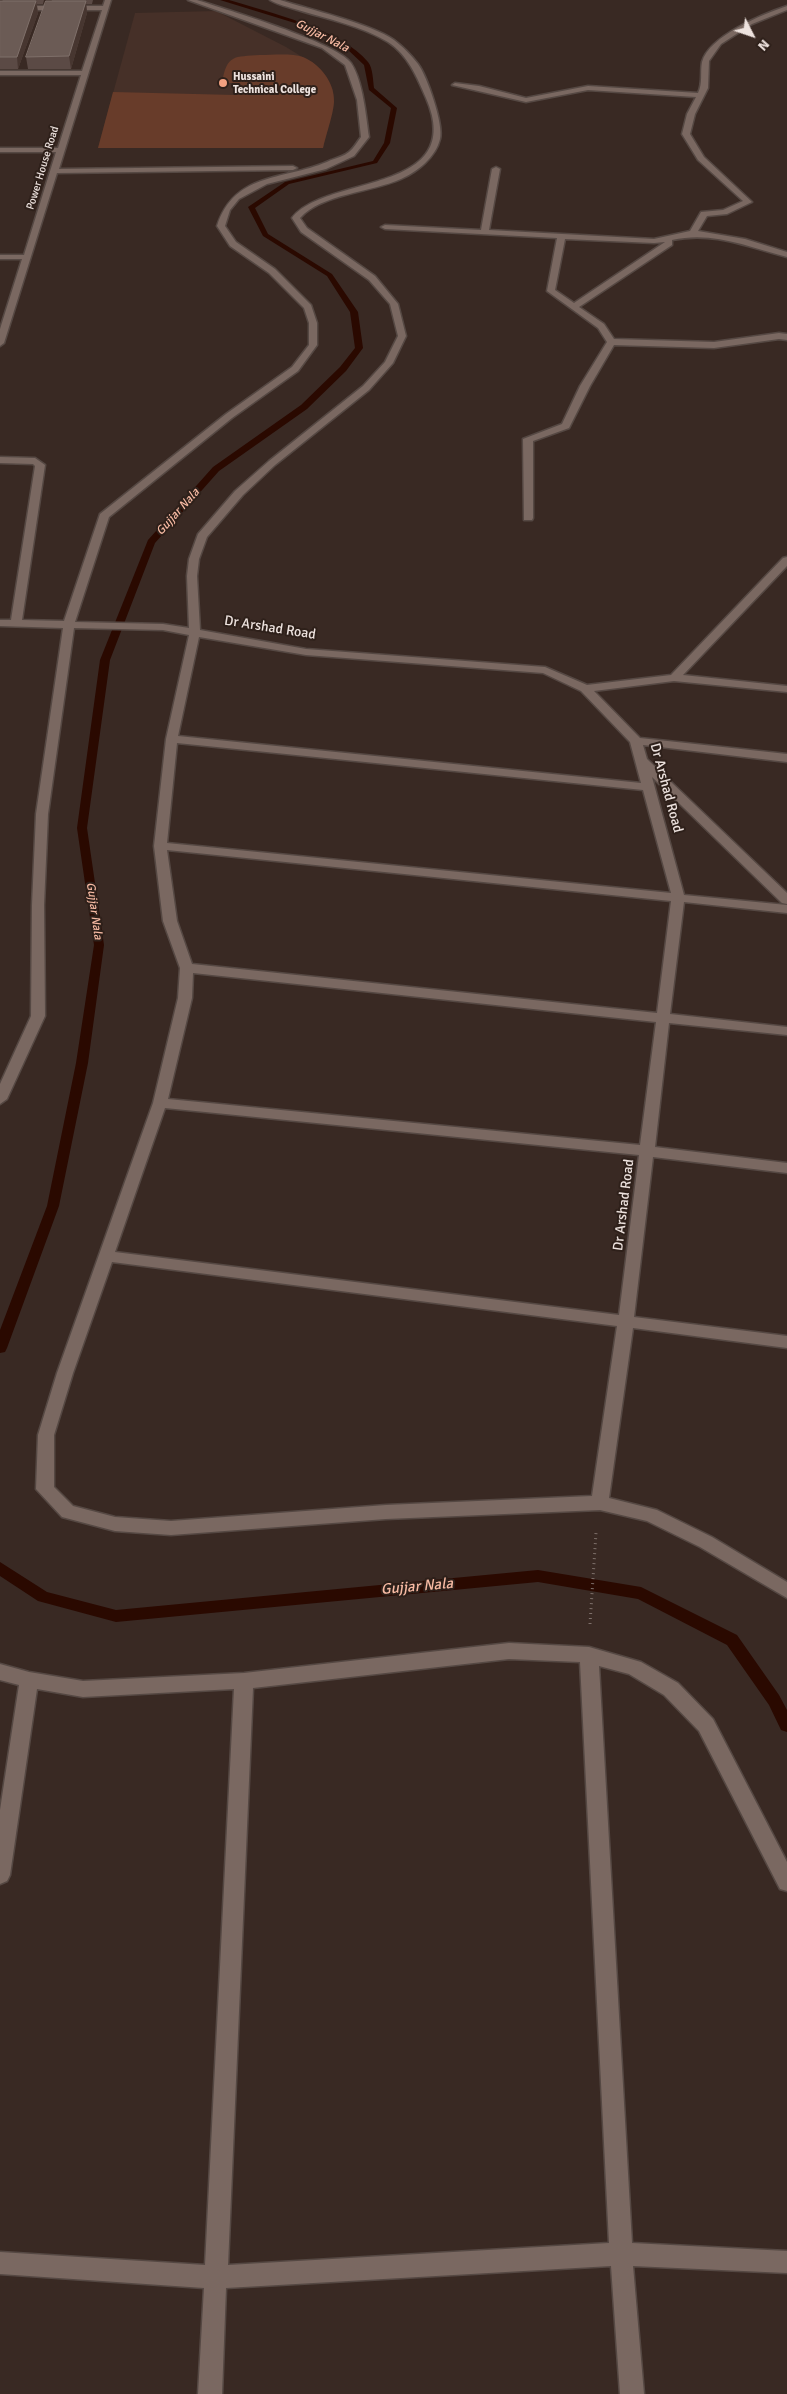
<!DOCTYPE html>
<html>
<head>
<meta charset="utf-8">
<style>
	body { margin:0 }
	#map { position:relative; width:787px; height:2394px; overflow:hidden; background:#392923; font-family:Signika,sans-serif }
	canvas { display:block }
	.north { position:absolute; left:727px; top:10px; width:50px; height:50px; -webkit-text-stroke:4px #2e201a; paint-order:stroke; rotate:131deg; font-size:14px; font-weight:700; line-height:20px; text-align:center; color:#ede2de }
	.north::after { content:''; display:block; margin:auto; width:18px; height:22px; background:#ede2de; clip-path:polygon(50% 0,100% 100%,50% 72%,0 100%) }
</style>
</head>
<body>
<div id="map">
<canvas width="787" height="2394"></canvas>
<div class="north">N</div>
</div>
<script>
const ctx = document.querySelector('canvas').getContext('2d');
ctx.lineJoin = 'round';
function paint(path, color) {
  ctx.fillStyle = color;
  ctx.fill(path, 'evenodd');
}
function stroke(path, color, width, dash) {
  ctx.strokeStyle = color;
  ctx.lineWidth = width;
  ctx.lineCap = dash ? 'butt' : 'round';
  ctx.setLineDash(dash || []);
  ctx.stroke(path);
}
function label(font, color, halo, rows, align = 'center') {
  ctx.font = font + ' Signika,sans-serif';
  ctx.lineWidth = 4;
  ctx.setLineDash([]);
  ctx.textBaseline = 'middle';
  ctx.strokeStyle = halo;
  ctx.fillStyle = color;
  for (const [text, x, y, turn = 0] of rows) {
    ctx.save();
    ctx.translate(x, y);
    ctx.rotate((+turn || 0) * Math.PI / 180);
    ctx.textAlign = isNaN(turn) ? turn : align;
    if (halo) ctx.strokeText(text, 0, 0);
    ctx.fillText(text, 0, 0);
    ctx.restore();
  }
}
const built = new Path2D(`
	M216 11 286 47 317 66 326 76 333 90 334 104 323 148H98L135 13Z`);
const green = new Path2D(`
	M260 55C272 55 292 53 303 57 320 64 335 83 334 102 333 116 326 134 323 148H98L113 92 235 95 236 83H222C227 54 234 57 260 55Z`);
const stream = new Path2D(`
	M220 0H229C268 12 343 30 368 62 373 68 373 81 374 88L397 108 390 143 377 163 289 184 255 208 268 234 332 274 358 312 363 348 346 371 307 409 219 471 155 543 110 660 87 828 104 945 88 1063 59 1206 7 1348 5 1352 0 1353V1330L47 1206 76 1063 94 945 77 828 100 660 148 540 213 467 301 405 340 367 355 348 350 312 327 276 263 236 248 207 285 182 373 161 384 143 391 108 369 90 364 65 346 48 298 24Z
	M0 1562 47 1592 116 1610 538 1570 641 1587 737 1635 779 1695 787 1710V1732L781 1730 769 1705 727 1645 638 1599 538 1582 116 1622 38 1601 0 1576Z`);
const path = new Path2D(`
	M590 1624 596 1533`);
const minor = new Path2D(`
	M105 0H111L59 169 293 166 297 168 293 170 57 173 4 343 0 346V329L22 259H0V255H24L56 152H0V148H58L81 75H0V71H82L102 10H0V6H103Z
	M188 0H197C227 10 336 42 351 63 363 81 366 116 369 137L354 156 326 169 267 184 239 199 230 210 225 226 236 242 275 269 311 305 317 323V345L298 371 232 418 109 517 75 622 163 624 189 628 187 576 189 559 198 534 235 491 269 461 363 386 385 362 398 336 390 304 369 280 301 232 292 218C326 174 468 195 426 98 417 77 408 55 388 42 362 26 327 19 298 10 289 7 278 5 270 0H280C308 9 372 24 394 40 402 46 412 56 418 64 427 76 444 125 440 139 436 157 417 172 401 179 373 192 321 194 300 218L307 228 375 276 398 304 406 336 393 363 369 390 275 465 243 495 207 537 199 559 197 576 200 630 306 649 545 667 587 685 671 675 783 558 787 557V566L683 675 787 686V692L674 681 594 691 640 738 787 754V762L643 745 647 759 787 893V904L782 903 652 777 684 895 787 905V913L684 902 670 1014 787 1027V1035L669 1023 655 1147 787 1163V1173L653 1157 634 1317 787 1336V1348L633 1328 609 1498 657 1510 712 1537 787 1582V1598L700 1547 647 1521 600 1510 386 1519 171 1535 115 1531 62 1517 36 1489 38 1435 57 1373 153 1103 178 998 180 968 163 921 154 846 166 739 189 635 163 630 74 628 48 814 44 905 45 1016 7 1099 0 1104V1084L31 1016 32 905 36 814 63 628 0 626V620H11L35 466 33 464 0 463V457L35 458 45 465 22 620 64 621 100 514 226 414 292 367 309 345V323L304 308 269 273 230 246 217 226C235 170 287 181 331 160 337 158 344 156 349 152 354 148 357 142 361 137L357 100 345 65 322 48ZM199 637 306 655 543 673 581 691 630 742 641 783 178 736ZM177 743 643 790 671 893 167 843ZM167 850 671 901 657 1013 192 964 177 921ZM193 973 656 1022 640 1145 168 1099 192 998ZM165 1108 639 1155 619 1315 115 1252ZM112 1262 617 1326 592 1496 386 1505 171 1521 115 1517 73 1506 54 1487V1435L73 1373Z
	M787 6V10L752 24 721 44 709 61 708 88 695 114 690 134 704 157 752 202 727 214 707 216 698 231 745 239 787 252V257C747 247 714 231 672 240V245L579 307 604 324 614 339 714 342 779 333 787 334V340L779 339 714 348 614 345 590 386 569 428 533 441V518L532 520H524L523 439 562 424 580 386 607 342 598 328 547 291 557 238 385 229 381 227 385 225 481 230 492 169 496 167 500 169 489 230 654 239 690 231 701 212 723 210 743 201 698 160 682 134 687 114 696 97 588 90 526 102 452 85 455 83 479 86 526 98 588 86 698 93C703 83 700 73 702 62 709 36 763 14 787 6ZM565 239 654 243 665 242 574 303 555 290Z
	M509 1643 589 1647 641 1662 678 1683 713 1719 787 1862V1891L780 1889 699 1731 664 1695 629 1674 599 1666 632 2243 787 2251V2273L633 2266 644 2394H620L611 2266 226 2288 222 2394H198L204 2288 0 2274V2252L205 2265 234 1689 83 1697 37 1689 10 1875 7 1881 0 1884V1810L19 1685 0 1680V1664L29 1672 83 1681 244 1673ZM509 1659 580 1662 609 2243 228 2265 253 1688Z`);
const wall = new Path2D(`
	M2 0H44L43 4H37L38 13 18 69H0V1H3Z
	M52 0H93L92 4H86L87 13 71 69H28L26 57Z`);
const shadedWall = new Path2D(`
	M36 1 38 13 18 69 17 57Z
	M86 1 87 13 71 69 69 56Z`);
const building = new Path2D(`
	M0 1H36L17 57H0Z
	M46 1H86L69 56 26 57Z`);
const markers = [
	[223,83,5,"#f2a080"]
];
const farPoinames = [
	["Hussaini",233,77],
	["Technical College",233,90]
];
const farStreetnames = [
	["Power House Road",43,168,-73]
];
const farWaternames = [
	["Gujjar Nala",322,36,27],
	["Gujjar Nala",178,512,-48],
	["Gujjar Nala",94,911,82]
];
const streetNames = [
	["Dr Arshad Road",270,628,9],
	["Dr Arshad Road",666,788,75],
	["Dr Arshad Road",624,1205,-83]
];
const waterNames = [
	["Gujjar Nala",417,1587,-5]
];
paint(built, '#463028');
paint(green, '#683c2a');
paint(stream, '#2a0900');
stroke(minor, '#554843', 3);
stroke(path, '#7e706b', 3, [1, 4]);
paint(minor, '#7a6861');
paint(wall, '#5b4a45');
paint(shadedWall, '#473630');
paint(building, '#6b5b55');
stroke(building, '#7f706a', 1);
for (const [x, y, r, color] of markers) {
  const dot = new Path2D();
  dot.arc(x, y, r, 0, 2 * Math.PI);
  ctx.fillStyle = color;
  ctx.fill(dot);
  stroke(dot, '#2e201a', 2);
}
label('bold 11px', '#ede2de', '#2e201a', farPoinames, 'left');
label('11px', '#ede2de', '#2e201a', farStreetnames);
label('italic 12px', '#f7baa3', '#2e201a', farWaternames);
label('14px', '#ede2de', '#2e201a', streetNames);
label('italic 15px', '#f7baa3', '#2e201a', waterNames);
</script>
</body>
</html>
